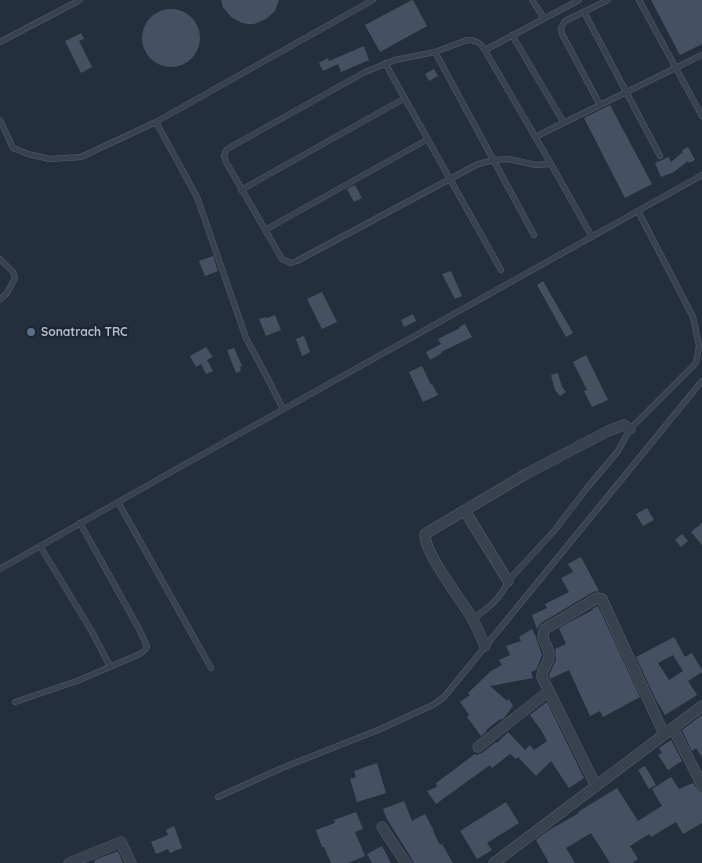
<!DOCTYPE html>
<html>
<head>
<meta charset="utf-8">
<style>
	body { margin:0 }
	canvas { display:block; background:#242f3e }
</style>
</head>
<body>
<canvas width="702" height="863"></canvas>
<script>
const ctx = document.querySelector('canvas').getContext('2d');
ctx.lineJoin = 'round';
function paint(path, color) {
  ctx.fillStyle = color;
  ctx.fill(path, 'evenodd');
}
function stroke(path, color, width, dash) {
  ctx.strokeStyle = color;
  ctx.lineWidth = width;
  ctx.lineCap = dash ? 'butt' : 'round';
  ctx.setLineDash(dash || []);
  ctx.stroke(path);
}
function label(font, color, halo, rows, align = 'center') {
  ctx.font = font + ' Quicksand,sans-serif';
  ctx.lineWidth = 5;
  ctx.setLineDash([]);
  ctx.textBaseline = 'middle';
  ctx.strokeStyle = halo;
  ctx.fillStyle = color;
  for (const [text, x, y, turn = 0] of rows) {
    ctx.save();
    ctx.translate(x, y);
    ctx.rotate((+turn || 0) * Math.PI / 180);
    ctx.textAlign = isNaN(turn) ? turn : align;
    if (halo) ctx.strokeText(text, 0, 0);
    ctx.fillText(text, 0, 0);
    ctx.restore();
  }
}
const building = new Path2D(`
	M221 0H279L275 11 266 19 254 24H248L242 23 231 17 223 7Z
	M412 0H413L427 26 380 52 365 25Z
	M651 0H702V44L680 55Z
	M142 38a29 29 0 1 1 58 0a29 29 0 1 1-58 0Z
	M81 33 84 39 79 41 92 67 81 73 65 41Z
	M364 46 369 60 341 72 338 64 323 71 319 63 328 58 329 61Z
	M434 69 438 76 429 81 425 74Z
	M610 105 652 184 625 198 584 118Z
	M688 147 695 160 689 163 688 161 674 172 661 177 655 163 669 157 671 162 683 152 682 150Z
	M355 185 362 198 354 202 347 189Z
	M213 256 218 271 205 276 199 261Z
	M451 271 462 296 455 299 442 274Z
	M543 281 573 333 566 337 537 285Z
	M322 292 337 322 322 329 307 299Z
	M413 314 416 321 404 327 401 320Z
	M275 315 281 330 266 336 259 319 266 317 267 318Z
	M465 324 472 337 441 352 442 353 430 360 426 352 441 344 438 339 460 328 459 327Z
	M304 336 310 352 302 356 296 339Z
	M206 347 213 357 207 360 213 371 206 374 201 364 196 367 190 356Z
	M234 348 242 366 240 367 241 371 236 373 227 350Z
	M586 355 608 400 592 407 584 391 587 390 573 362Z
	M422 366 431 385 432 384 438 395 423 402 409 372Z
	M558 373 562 387 566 392 560 396 555 390 551 375Z
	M647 508 654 520 643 526 636 514Z
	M702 523V545L691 532Z
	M682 534 688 541 681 547 675 540Z
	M581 557 599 591 593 592 541 623 537 629 532 615 547 608 545 604 569 592 561 578 573 572 568 564Z
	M598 606 640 697 603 717 600 711 590 716 569 670 550 679 549 675 556 660 555 649 566 644 559 628 579 617 593 610 592 609Z
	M532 629 536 637 542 655 536 670 531 672 533 678 490 686 507 701 509 699 513 706 504 718 501 720 500 719 486 730 487 731 481 736 467 717 469 715 460 702 470 695 468 693 491 671 502 665 499 660 510 655 506 646 521 641 519 637Z
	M674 637 685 657 692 653 702 670V672L688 681 697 695 665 715 655 698 636 657ZM673 655 683 671 669 680 658 663Z
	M547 702 584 778 569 788 551 761 536 776 518 757 516 759 510 754 492 768 490 765 436 804 427 791 437 787 436 783 475 754 476 755 482 753 496 742 497 743 508 732 525 750 530 745 534 750 547 741 541 730 530 715Z
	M702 715V757L696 748 692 751 682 730Z
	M671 740 682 761 668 770 658 755 662 753 659 748Z
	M377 763 386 793 357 802 350 779 356 777 354 771Z
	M645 766 656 785 649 789 638 770Z
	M671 777 679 789 693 783 698 790 702 792V823L683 834 676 822 651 837 649 834 630 846 638 859 632 863H610L591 833 566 848 575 863H549L536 840 546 832 579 813 578 812 617 788 638 821 662 806 652 789Z
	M404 801 412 821 425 814 434 831H433L440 845 442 844 453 863H413L412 859 387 819 383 809Z
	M506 802 519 823 487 843 492 850 477 859 460 831Z
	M356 812 363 829 355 832 365 856 348 863H331L324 847H322L316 830 335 823 334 820Z
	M174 826 182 848 170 853 168 849 156 854 151 842 168 835 166 830Z
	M382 846 391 863H372L367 854Z
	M118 851 123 863H95L94 860Z`);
const service = new Path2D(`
	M532 0 544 18
	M639 0 702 116
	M584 12 660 156
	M512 35 564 123
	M467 40C474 40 478 41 483 47L551 164 536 165 508 159 494 160 478 164 297 261 291 263 282 259 226 162 224 155 227 149 365 72 395 60 435 52Z
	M0 42 80 0
	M485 50 579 0
	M435 52 534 235
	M385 63 501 270
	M600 105 562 34 561 28 565 21 608 0
	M0 120 13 148 28 154 50 159 81 157 156 122 373 0
	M156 122 197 197 246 338 267 377 283 409
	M535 137 702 55
	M551 164 592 237
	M241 190 405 98
	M265 230 428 139
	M0 259 13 272 15 278 7 293 0 300
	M118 502 211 668
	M40 546 91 630 110 666
	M0 569 180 467 702 175
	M473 619C486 609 502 598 508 581L554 531 587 488 618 451 630 429 696 363 699 346 693 317 638 211
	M15 702 77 681 140 654 145 650 147 646 138 627 80 523
	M218 797 282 768 378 730 433 705 444 697 702 381`);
const minor = new Path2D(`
	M465 511 508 581
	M485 646C481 637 477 627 472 618 461 599 424 553 425 534L526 474 608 431 624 425 630 429
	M673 728 702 785
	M478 747 549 691
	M596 786 542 677C541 667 550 664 549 655 549 645 539 639 545 629L597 598 602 599 664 734
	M382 827 406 863
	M69 863 121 842 131 863
	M494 863 702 706`);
const markers = [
	[31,332,5,"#5c6f8a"]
];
const poiNames = [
	["Sonatrach TRC",41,332]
];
paint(building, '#455162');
stroke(service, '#565f6c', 6);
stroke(minor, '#565f6c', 11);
stroke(service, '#38414e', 5);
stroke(minor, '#38414e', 10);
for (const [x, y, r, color] of markers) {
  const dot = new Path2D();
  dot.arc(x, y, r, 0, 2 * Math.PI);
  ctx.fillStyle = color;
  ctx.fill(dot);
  stroke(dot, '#1d2633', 2);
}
label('bold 12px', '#b4bcc9', '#1d2633', poiNames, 'left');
</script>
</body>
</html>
